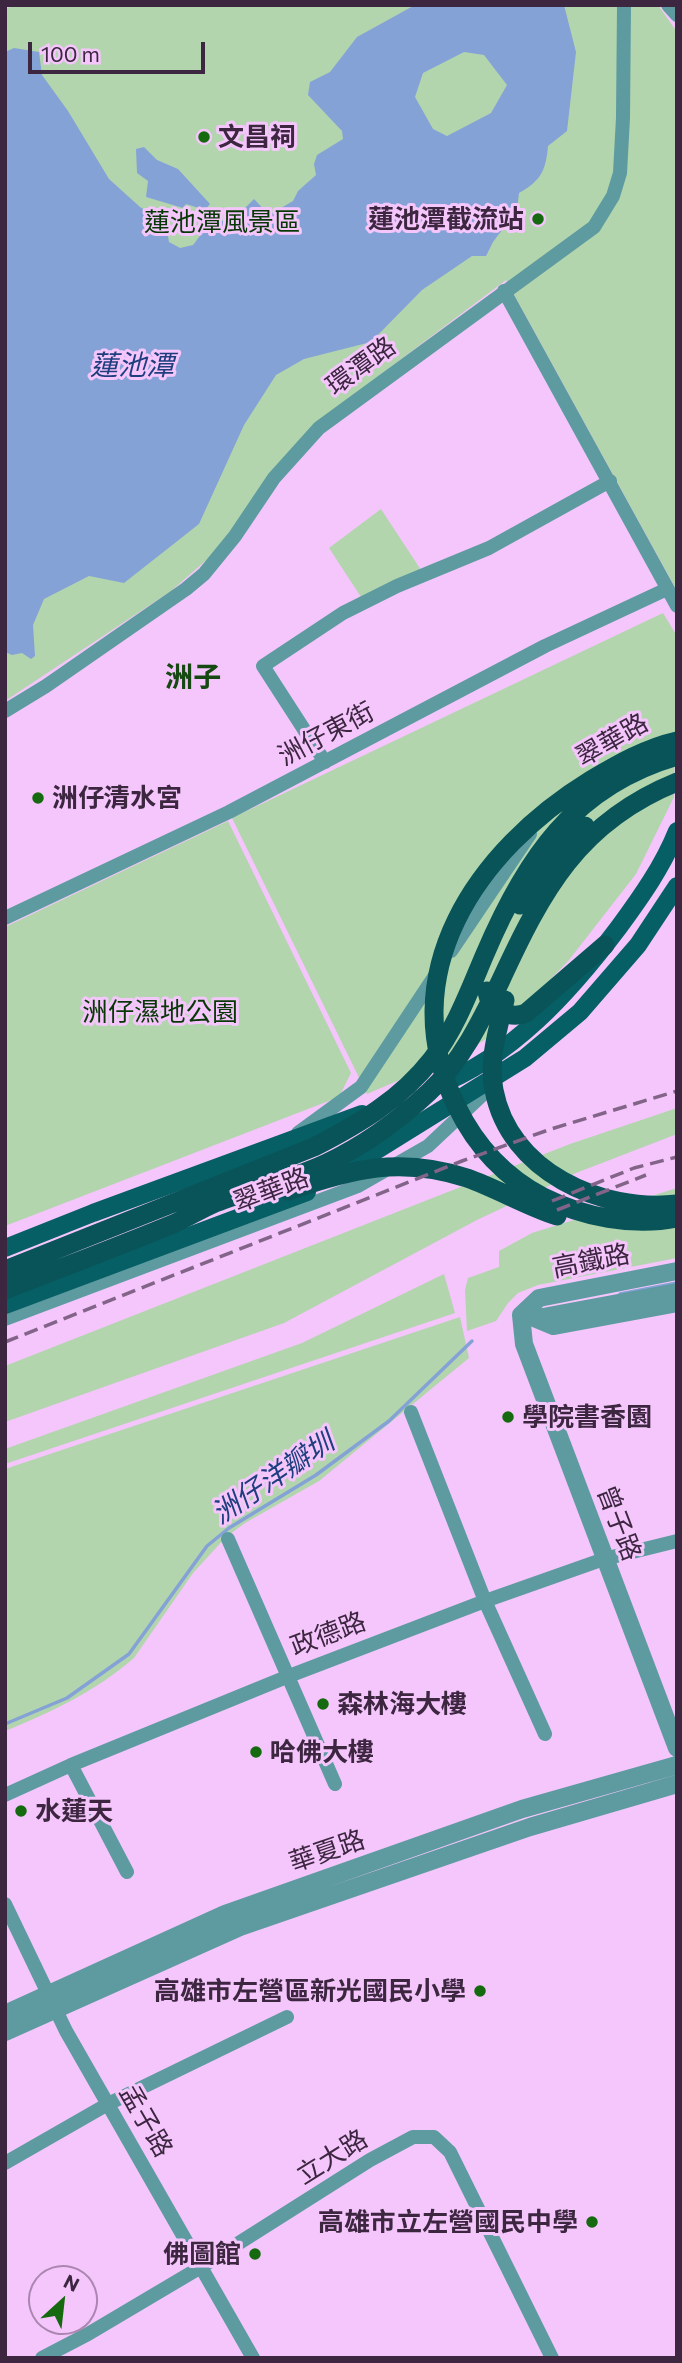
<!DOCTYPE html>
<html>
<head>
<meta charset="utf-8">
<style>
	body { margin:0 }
	#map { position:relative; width:682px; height:2363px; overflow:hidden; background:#f4c6fb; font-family:Commissioner,sans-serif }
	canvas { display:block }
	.frame { position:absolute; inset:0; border:7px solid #3c2640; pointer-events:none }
	.north { position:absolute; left:28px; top:2265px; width:70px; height:70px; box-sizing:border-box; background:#f4c6fb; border:2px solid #aa86b0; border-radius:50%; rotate:27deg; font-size:19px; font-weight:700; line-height:28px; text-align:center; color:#3c2640 }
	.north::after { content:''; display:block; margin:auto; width:24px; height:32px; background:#156a0f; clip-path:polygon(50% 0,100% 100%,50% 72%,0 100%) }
	.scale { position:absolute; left:28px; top:42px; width:177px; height:32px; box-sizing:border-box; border:4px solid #3c2640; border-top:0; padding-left:9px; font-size:21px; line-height:24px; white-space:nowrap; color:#3c2640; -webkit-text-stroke:5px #f4c6fb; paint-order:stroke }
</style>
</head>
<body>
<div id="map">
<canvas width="682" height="2363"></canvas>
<div class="frame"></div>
<div class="north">N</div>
<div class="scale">100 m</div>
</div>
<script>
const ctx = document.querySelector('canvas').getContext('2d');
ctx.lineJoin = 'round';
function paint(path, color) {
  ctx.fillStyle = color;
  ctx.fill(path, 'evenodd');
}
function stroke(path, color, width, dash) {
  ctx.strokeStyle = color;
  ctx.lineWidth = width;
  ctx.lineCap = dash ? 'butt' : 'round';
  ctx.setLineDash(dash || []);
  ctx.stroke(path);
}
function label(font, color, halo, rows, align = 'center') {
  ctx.font = font + ' Commissioner,"Noto Sans TC",sans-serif';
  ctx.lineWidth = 6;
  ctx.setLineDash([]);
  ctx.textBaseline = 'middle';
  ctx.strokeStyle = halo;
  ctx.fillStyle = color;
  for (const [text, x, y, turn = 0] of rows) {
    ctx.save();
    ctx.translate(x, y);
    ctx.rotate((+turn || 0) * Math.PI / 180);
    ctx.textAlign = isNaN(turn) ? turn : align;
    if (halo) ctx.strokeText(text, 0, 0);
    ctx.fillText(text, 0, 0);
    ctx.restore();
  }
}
const green = new Path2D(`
	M15 5H658L677 32V591L506 280 331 412 248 508 211 556 171 591 5 701V9Z
	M381 509 421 570 361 597 329 548Z
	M663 613 677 636 674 797 636 874 569 960 506 1026 469 1050 367 1094 232 818Z
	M228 821 351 1073 339 1097 5 1226V927Z
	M677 1108V1134L576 1173 477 1220 284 1323 5 1422V1366L570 1144Z
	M677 1188V1258L538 1285 518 1293 508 1303 496 1321 467 1331 465 1290 468 1278 499 1267V1251L532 1233Z
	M444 1274 455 1313 5 1464V1449L302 1343Z
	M460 1317 469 1358 319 1481 245 1523 226 1537 193 1573 134 1658C96 1691 52 1712 5 1731V1469Z`);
const water = new Path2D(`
	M415 5H564L576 52 567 131 548 146C546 170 541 181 519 193L517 210 493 242 486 256H472L422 290 371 342 304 359 276 375 244 425 199 524 124 583 89 576 44 599 33 625 35 656 31 659 22 653 12 655 5 652V52L14 48 39 52 42 75 68 111 109 179 140 207 155 216 167 230 169 242 180 248 193 245 205 229 241 212 254 199 269 215 293 201 298 191 316 175 314 164 317 155 343 139 342 131 308 95 310 82 330 72 357 37ZM464 52 484 55 507 85 491 113 447 136 433 129 415 97 423 73Z
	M144 147 157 160 178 169 210 204 205 210 186 204 183 208 146 197 148 181 137 173 136 149Z`);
const stream = new Path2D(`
	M620 1294 677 1283
	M5 1724 67 1698 129 1654 207 1546 229 1528 316 1475 389 1421 472 1341`);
const minor = new Path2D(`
	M668 5 677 15
	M504 291 677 606
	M5 711 46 686 186 589 204 574 235 536 274 478 319 428 594 227 613 196 620 173 623 118 624 5
	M325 762 263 666 343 613 397 586 489 548 610 481
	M5 918 229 812 545 646 667 589
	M451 951 530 834
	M298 1133 361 1087 438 971
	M529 1318 553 1328 677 1305
	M5 1319 358 1186 428 1146 494 1084
	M411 1412 485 1601 545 1734
	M228 1539 335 1784
	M71 1765 127 1872
	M5 1795 71 1765 289 1676 485 1601 604 1559 677 1541
	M5 1904 66 2031 253 2358
	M5 2163 108 2104 287 2017
	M42 2358 88 2334 201 2267 370 2160 413 2137H434L450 2152 552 2358`);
const tertiary = new Path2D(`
	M521 1315 524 1344 677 1748
	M521 1315 539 1298 677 1271
	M521 1315 543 1317 677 1292
	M5 2014 225 1914 522 1809 677 1765
	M5 2032 240 1927 530 1827 677 1784`);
const primary = new Path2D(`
	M434 1087C512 1057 570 992 619 927 641 897 663 866 677 831
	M340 1173 525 1058 580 1012 638 945 677 886
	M5 1248 93 1213 362 1114
	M5 1305 307 1192`);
const trunk = new Path2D(`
	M677 741C646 748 618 764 591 780 477 850 391 974 457 1107 476 1146 505 1177 543 1197 583 1217 633 1227 677 1218
	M520 905 545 866 585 826
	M487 991C489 1009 510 1020 526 1013L605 945
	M505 1000C498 1029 488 1060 494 1090 509 1171 601 1213 677 1204
	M288 1191C352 1169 400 1156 467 1178 498 1189 526 1206 557 1216
	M5 1270 314 1147C359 1124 401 1099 432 1059 456 1028 470 989 485 954 525 860 573 786 677 756
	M5 1290C61 1268 117 1247 173 1224 187 1218 201 1209 215 1203 251 1189 290 1180 325 1164 363 1146 398 1121 429 1092 461 1062 481 1021 500 982 542 891 578 822 677 782`);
const rail = new Path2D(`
	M552 1201 634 1168 677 1157
	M557 1210 646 1175
	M5 1342 462 1161 551 1129 677 1091`);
const markers = [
	[204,137,7,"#156a0f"],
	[538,219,7,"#156a0f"],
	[38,798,7,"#156a0f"],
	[508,1417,7,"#156a0f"],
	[323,1704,7,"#156a0f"],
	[256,1752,7,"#156a0f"],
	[21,1811,7,"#156a0f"],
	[480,1991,7,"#156a0f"],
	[592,2222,7,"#156a0f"],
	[255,2254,7,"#156a0f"]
];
const poiNames = [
	["文昌祠",218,137],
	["蓮池潭截流站",524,219,"right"],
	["洲仔清水宮",52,798],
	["學院書香園",522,1417],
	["森林海大樓",337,1704],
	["哈佛大樓",270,1752],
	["水蓮天",35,1811],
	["高雄市左營區新光國民小學",466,1991,"right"],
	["高雄市立左營國民中學",578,2222,"right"],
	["佛圖館",241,2254,"right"]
];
const parkNames = [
	["蓮池潭風景區",222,222],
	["洲仔濕地公園",160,1012]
];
const streetNames = [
	["環潭路",361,366,-36],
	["洲仔東街",326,734,-28],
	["翠華路",612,740,-30],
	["翠華路",271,1190,-21],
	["高鐵路",591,1261,-11],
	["曾子路",619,1523,69],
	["政德路",328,1634,-21],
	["華夏路",327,1851,-19],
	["孟子路",146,2121,60],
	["立大路",332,2157,-32]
];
const waterNames = [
	["蓮池潭",132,366],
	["洲仔洋瓣圳",273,1478,-34]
];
const neighbourhoodNames = [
	["洲子",193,678]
];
paint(green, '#b2d5ae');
paint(water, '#85a2d7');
stroke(stream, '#85a2d7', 3.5);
stroke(minor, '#5d9ba0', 14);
stroke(tertiary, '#5d9ba0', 18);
stroke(primary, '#065f65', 18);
stroke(trunk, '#085458', 19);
stroke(rail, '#836489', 3.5, [14, 7]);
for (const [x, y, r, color] of markers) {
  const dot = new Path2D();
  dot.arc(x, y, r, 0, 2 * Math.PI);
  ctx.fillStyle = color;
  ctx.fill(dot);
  stroke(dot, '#f4c6fb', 2.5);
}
label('bold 26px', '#3c2640', '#f4c6fb', poiNames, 'left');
label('26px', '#073705', '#f4c6fb', parkNames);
label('26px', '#3c2640', '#f4c6fb', streetNames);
label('italic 28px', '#1e3e7e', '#f4c6fb', waterNames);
label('bold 28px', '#164812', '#f4c6fb', neighbourhoodNames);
</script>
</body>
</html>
